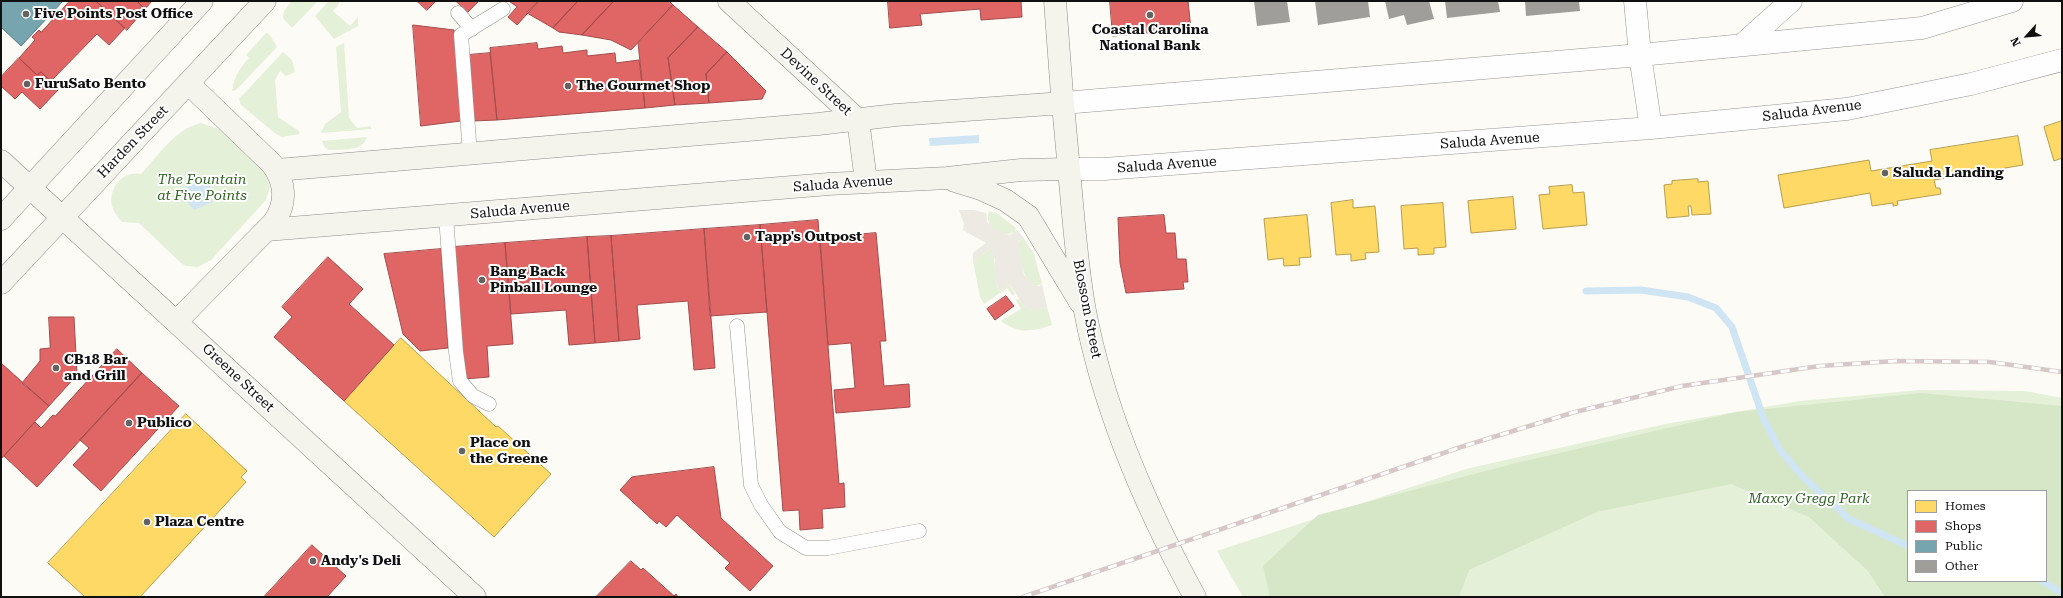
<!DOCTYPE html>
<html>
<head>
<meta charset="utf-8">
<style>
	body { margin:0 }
	#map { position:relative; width:2063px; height:598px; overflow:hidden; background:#fcfbf6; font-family:"Roboto Serif",serif }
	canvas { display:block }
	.frame { position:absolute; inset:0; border:2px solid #101010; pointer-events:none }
	.legend { position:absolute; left:1907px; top:490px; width:140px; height:92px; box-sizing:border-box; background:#fff; border:1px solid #9f9f9f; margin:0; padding:5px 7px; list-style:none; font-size:12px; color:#101010 }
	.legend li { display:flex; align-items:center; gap:8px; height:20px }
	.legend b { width:20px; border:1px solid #9f9f9f }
	.north { position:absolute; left:2007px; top:16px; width:40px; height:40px; -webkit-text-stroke:3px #fff; paint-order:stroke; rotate:243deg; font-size:11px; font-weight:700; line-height:16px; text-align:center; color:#101010 }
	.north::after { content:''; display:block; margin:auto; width:14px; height:18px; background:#101010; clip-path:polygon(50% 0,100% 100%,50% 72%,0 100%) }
</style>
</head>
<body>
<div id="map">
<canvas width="2063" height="598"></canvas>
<div class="frame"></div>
<ul class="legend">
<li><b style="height:11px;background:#ffd966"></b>Homes</li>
<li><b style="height:11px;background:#e06666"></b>Shops</li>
<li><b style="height:11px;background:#76a5af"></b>Public</li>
<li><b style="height:11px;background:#a09e9b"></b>Other</li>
</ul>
<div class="north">N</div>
</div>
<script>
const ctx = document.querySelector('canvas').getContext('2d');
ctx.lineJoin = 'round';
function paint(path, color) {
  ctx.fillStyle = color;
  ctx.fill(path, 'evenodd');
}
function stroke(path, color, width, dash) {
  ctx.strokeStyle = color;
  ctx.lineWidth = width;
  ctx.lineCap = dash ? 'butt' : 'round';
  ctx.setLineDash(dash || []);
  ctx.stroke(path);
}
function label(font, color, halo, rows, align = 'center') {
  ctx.font = font + ' "Roboto Serif",serif';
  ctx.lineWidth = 4;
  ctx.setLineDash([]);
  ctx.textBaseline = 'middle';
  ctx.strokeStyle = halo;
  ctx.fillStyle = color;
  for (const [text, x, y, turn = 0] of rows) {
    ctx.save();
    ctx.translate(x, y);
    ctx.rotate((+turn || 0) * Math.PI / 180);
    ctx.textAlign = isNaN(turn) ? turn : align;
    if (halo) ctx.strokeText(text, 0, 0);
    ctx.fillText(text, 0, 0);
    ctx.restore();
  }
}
const green = new Path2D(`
	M292 1H318L292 28 283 18 284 11Z
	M329 1H339V4L333 11 350 26 358 17V26L334 39 315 16Z
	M266 33 269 34 277 47 236 90 232 91C234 77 239 69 249 58L246 55Z
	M344 43 349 118 357 128 370 126 372 129 321 133 325 124 341 112 336 47Z
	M283 52 292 60 295 72 286 76 280 71 275 80 278 117 299 131V134L282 137 276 134 241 105 239 99Z
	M201 123 219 129 265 173 270 187 266 200 211 260 198 267 186 266 181 263 139 223 122 222C118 217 114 213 112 206 108 189 122 170 141 174 158 156 176 128 201 123Z
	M367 137C363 152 341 149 328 150L324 146 322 141Z
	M989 211 998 214 1016 228 1015 232 1006 235C993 230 985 225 989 211Z
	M1023 237 1034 254 1042 284C1023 292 1021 258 1018 247V243Z
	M991 248C998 263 992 274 999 291L1010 285 1015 294 1013 296 1007 288 984 304 980 297 973 261Z
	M1019 299 1025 308 1035 310 1047 307 1052 325C1032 332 1018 334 1001 321L1021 309 1016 300Z
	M1920 390 2025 391 2062 398V597H1243L1217 551 1466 469 1665 424 1800 401ZM1908 491H2046V581H1908Z`);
const forest = new Path2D(`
	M1921 393 2062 406V597H1885L1868 571 1809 517 1731 484 1597 512 1469 570 1459 597H1270L1263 566 1318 515 1516 463 1737 412ZM1908 491H2046V581H1908Z`);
const plaza = new Path2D(`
	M959 210H974L986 213 987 222 993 228 1006 235H1010L1017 230 1023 237 1018 242V246L1024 275 1031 283 1039 286 1042 284 1047 307 1035 310 1025 308 1010 285 999 291 995 279V260L991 248 973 261V253L986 243 963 230 964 224Z`);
const water = new Path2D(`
	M979 135V143L930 146 929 138Z
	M192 178 210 183 212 202 194 210 181 195Z`);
const homes = new Path2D(`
	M2062 121V158L2054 161 2044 127Z
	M2018 136 2023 165 1934 180 1936 188H1940L1941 194 1897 201 1898 205 1893 206V203L1872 206 1870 193 1784 208 1778 175 1869 160 1871 171 1932 161 1930 150Z
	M1698 179V182L1708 181 1711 214 1692 215 1691 206H1688L1689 216 1667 218 1664 185 1672 184V181Z
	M1572 185 1573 193 1584 192 1587 225 1543 229 1539 195 1550 194 1549 187Z
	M1513 197 1516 229 1471 233 1468 201Z
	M1353 200V208L1375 206 1379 252 1365 253 1366 259 1351 261V254L1336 255 1331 203Z
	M1443 203 1446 247 1434 248V254L1418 255V248L1404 249 1401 206Z
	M1307 215 1311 257 1299 258 1300 265 1284 266 1283 258 1268 260 1264 219Z
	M401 338 496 427 498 426 551 474 494 537 344 401Z
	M186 414 247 471 241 477 246 482 140 597H85L48 563Z`);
const shops = new Path2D(`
	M70 1H96L125 28 109 45 97 34 51 81 41 72 37 75 19 58 35 40 32 37 39 30 41 32Z
	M96 1H137L145 9 127 30Z
	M137 1H152L145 9Z
	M417 1H436L427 10Z
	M456 1H479L468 12Z
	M509 1H539L517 25 508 17 517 7Z
	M539 1H578L553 28 527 13Z
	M578 1H614L582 35 559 32 553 28Z
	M614 1H669L673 5 631 50 611 40 582 35Z
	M888 1H1021L1022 17 981 20 980 9 920 14 922 25 890 28Z
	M1110 1H1188L1191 29 1113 36Z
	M673 5 698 27 668 58 675 105 645 108 638 43Z
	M413 25 454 30 461 121 421 126Z
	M698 27 727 52 706 74 709 103 675 105 668 58Z
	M537 43 538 49 562 46 563 53 587 50V56L615 53 616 63 639 60 645 108 497 120 490 48Z
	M727 52 766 91 762 99 709 103 706 74Z
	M490 53 497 120 472 121 468 55Z
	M19 58 37 75 41 72 59 89 40 109 22 92 15 99 1 86V77Z
	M1164 215 1166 233H1175L1177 259H1186L1188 282H1183L1184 289 1126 293 1120 263 1118 218Z
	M818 220 839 484 844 483 845 507 822 509 823 528 800 530 799 510 783 511 760 225Z
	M760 225 767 312 710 316 704 229Z
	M704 229 715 368 694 370 688 301 637 305 640 339 619 341 611 236Z
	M876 233 886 341H880L884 386 909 384 910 407 836 413 834 390 855 388 851 343 828 345 820 238Z
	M611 236 619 341 595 343 587 237Z
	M587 237 595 343 569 345 566 310 511 314 505 243Z
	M505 243 513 344 487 346 489 377 464 379 454 247Z
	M441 249 448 348 420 351 403 334 384 254Z
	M328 257 363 289 349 304 394 345 344 401 274 337 292 317 282 307Z
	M1006 296 1014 306 995 320 987 309Z
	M49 317H74L77 375 49 406 22 383 40 361V349L50 348Z
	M117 349 142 373 37 487 4 456 35 422 41 428 53 415 55 416Z
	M1 363 49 406 1 459Z
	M142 373 179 406 101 491 73 465 89 448 80 440Z
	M714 467 721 518 773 566 750 591 725 568 730 563 677 515 666 527 659 521 657 524 620 490 632 477Z
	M312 545 346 576 327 597H264Z
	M631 561 641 570 643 568 674 596 676 594 678 597H596Z`);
const public = new Path2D(`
	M1 1H63L21 46 1 27Z`);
const stream = new Path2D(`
	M1586 291 1641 290 1688 297 1716 308 1732 327 1764 420 1780 450 1803 477 1849 519 1908 546
	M2042 581 2062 593`);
const building = new Path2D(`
	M1254 1H1287L1290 22 1257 26Z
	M1315 1H1368L1370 17 1318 25Z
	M1385 1H1429L1434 19 1407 25 1404 15 1389 19Z
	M1445 1H1498L1500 12 1447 18Z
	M1525 1H1579L1580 11 1526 16Z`);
const lane = new Path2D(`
	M458 13 472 29
	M470 154 461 35 503 9
	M446 216 456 352 460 381 473 396 489 404
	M737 326 751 485 761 505 780 532 806 548H828L919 531`);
const street = new Path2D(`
	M1635 1 1640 55 1651 128
	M1742 45 1791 1
	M1063 103 1640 55 1922 28 2012 1
	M1068 169H1104L1651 128 1847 109 1971 84 2062 60`);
const secondary = new Path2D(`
	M729 1 858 120 866 181
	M1055 1C1059 61 1064 121 1070 181 1074 224 1077 268 1085 311 1104 411 1146 508 1195 597
	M1 161 475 597
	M277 170 818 124 896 115 1063 103
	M955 181 981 189 1005 200 1028 216 1080 302
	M1 219 202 1
	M266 230 829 184 947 178 1021 170 1068 169
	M1 283 265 1
	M177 321 274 222C287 203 286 183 272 164L189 84`);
const rail = new Path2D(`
	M1023 597 1464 446 1575 412 1682 386 1820 366 1896 361 1990 362 2062 372`);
const markers = [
	[26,14,4,"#636260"],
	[1150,15,4,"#636260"],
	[27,84,4,"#636260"],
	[568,86,4,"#636260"],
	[1885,173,4,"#636260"],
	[747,237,4,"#636260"],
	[482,280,4,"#636260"],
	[56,368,4,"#636260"],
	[129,423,4,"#636260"],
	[462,451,4,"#636260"],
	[147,522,4,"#636260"],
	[313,561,4,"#636260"]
];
const poiNames = [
	["Five Points Post Office",34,14],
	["Coastal Carolina",1150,30,"center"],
	["National Bank",1150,46,"center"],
	["FuruSato Bento",35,84],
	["The Gourmet Shop",576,86],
	["Saluda Landing",1893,173],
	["Tapp's Outpost",755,237],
	["Bang Back",490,272],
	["Pinball Lounge",490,288],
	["CB18 Bar",64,360],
	["and Grill",64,376],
	["Publico",137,423],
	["Place on",470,443],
	["the Greene",470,459],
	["Plaza Centre",155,522],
	["Andy's Deli",321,561]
];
const streetNames = [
	["Devine Street",816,82,43],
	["Saluda Avenue",1812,111,-7],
	["Saluda Avenue",1490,141,-4],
	["Harden Street",133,142,-46],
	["Saluda Avenue",1167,165,-4],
	["Saluda Avenue",843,184,-4],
	["Saluda Avenue",520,210,-5],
	["Blossom Street",1087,309,79],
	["Greene Street",238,378,43]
];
const parkNames = [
	["The Fountain",202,180],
	["at Five Points",202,196],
	["Maxcy Gregg Park",1809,499]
];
paint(green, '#e5f0d8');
paint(forest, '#d6e7c7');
paint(plaza, '#eceae2');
paint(water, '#d0e5f3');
paint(homes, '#ffd966');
stroke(homes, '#b79d4c', 1);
paint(shops, '#e06666');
stroke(shops, '#a24c4c', 1);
paint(public, '#76a5af');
stroke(public, '#57787f', 1);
stroke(stream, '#d0e5f3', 7);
paint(building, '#a09e9b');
stroke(lane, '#969694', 15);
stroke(street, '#969694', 23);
stroke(secondary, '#8d8c8a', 23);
stroke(lane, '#fffefe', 14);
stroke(street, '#fffefe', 22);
stroke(secondary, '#f4f4ec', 22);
stroke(rail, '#d7c7c7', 4.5);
stroke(rail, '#fff', 3, [9]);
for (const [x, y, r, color] of markers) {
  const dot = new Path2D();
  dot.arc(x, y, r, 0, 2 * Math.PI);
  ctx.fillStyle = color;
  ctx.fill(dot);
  stroke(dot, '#fff', 1.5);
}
label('bold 14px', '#101010', '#fff', poiNames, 'left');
label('14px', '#101010', '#fff', streetNames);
label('italic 14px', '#306425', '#fff', parkNames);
</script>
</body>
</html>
